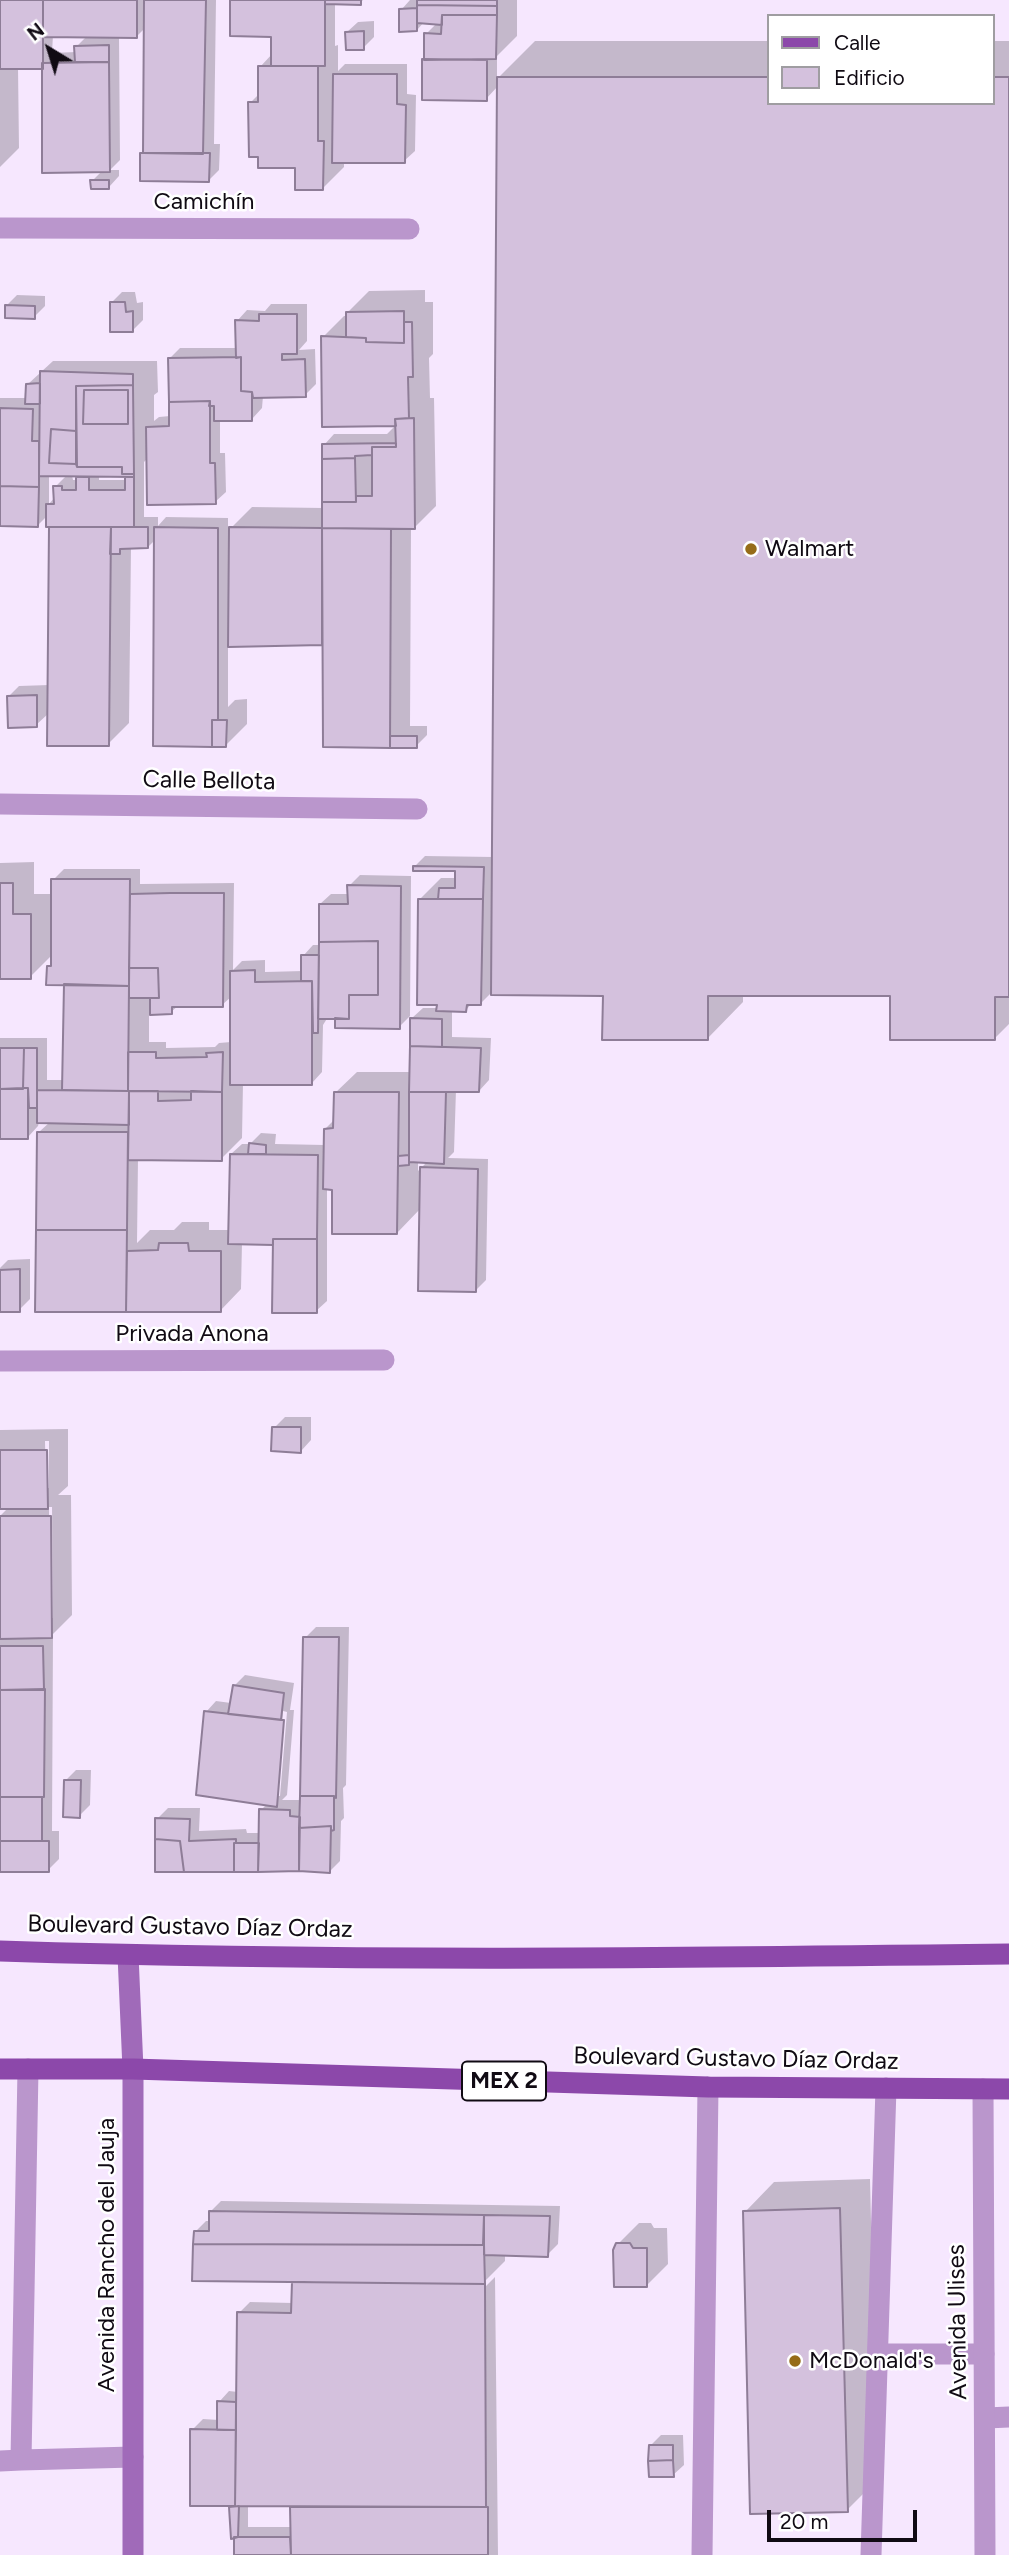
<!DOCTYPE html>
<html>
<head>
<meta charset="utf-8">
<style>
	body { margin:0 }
	#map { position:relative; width:1009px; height:2555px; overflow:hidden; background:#f6e7fe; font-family:Figtree,sans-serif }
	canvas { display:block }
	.legend { position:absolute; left:767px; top:14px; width:228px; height:91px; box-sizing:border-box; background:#fff; border:2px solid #9f9da1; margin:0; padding:9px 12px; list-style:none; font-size:21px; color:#100a13 }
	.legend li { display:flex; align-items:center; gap:14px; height:35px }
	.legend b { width:35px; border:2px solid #9f9da1 }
	.north { position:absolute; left:14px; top:14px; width:70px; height:70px; -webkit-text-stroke:5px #fff; paint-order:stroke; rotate:322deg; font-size:19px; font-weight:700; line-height:28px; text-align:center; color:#100a13 }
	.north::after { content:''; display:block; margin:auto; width:24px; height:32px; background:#100a13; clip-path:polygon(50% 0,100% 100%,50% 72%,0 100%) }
	.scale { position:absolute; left:767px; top:2510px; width:150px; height:32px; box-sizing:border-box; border:4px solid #100a13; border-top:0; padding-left:9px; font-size:21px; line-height:24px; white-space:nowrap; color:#100a13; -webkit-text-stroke:5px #fff; paint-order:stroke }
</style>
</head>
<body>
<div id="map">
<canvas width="1009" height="2555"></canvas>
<ul class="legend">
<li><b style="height:9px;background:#8c48aa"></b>Calle</li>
<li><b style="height:19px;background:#d4c1dd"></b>Edificio</li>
</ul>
<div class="north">N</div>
<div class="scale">20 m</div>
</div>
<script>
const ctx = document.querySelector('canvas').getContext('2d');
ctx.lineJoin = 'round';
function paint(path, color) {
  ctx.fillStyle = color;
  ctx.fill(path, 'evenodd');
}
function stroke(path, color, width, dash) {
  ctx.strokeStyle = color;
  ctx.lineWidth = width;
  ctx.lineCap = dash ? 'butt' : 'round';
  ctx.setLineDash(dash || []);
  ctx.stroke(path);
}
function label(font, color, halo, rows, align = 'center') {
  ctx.font = font + ' Figtree,sans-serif';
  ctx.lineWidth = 5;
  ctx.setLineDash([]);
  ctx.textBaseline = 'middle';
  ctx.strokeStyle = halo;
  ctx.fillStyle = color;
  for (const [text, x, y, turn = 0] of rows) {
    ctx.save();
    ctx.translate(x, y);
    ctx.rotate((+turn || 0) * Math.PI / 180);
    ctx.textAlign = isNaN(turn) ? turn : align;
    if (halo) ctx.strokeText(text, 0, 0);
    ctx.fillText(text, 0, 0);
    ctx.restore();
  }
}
const shadow = new Path2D(`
	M0 0H216L214 144H220L219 170 208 181 142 153 144 151 146 27 137 36H119L120 160 110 170H119V176L109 187 92 181 102 171 44 67H18L19 148 0 167ZM53 35 87 36 76 47V52L52 53Z
	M232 0H363L360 3H335V46L338 45V71L345 64H407V94L416 95 415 151 404 161H344V167L323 188 297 166 250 103 260 93V67L273 53V35Z
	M410 0H517V36L497 56V79L535 41H769V103H993V41H1009V1024L995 1038 892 994H743V1002L707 1039 605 994 493 991 480 1004 472 1003 466 1010H452V1037L491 1038 489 1080 479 1091 456 1090 454 1152 448 1158 488 1159 486 1280 475 1291 421 1208 397 1233 334 1188H327V1301L316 1311 274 1244 242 1243 241 1289 220 1311 37 1310 39 1132 50 1122H39L38 1126 28 1137H0V1038H47V1080H64L66 984 48 967 53 963V954L30 977H0V863L34 862V894H53V880L64 869H140V884L234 883 233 970 242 961 265 960V972L303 971V956L313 945H320V904L331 894H349V886L360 875 411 876 410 1016 399 1027 328 1017 323 1025 322 1072 312 1083H243L242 1138 221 1159H138L137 1243 150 1230H174L182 1222H209V1230H230L231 1154 242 1144H250L261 1133 276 1134 275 1144 325 1145V1129L335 1119V1093L357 1072H411L412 1018 423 1008H438L420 899 441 878H457V869L414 867 425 856 494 857 498 86 486 99 426 58V34L437 23 424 22 417 30 401 10ZM232 996 231 1042 219 1043 215 1047 166 1048V1042H149V1013L171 1012 179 1005H222ZM418 1161H428L418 1171Z
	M374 21V37L363 48 347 32 358 22Z
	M425 290V302H433V354L429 358 430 398H434L436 506 415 527H411L410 726H427V735L416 746 325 745 324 644 228 645V707L235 700 247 699V724L226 745 156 539 148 547H131L129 723 108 744 49 713 36 725 9 696 19 686 49 685 51 525 48 515 38 525H0V398H27L28 384 53 361H157L158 392 154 395V421L159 417 170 416 169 359 180 348H237V321L247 310 265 311 271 304H307V341L299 350 315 349 316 384 305 395 263 396 262 408 252 419H220V453H225L226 492 215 502 148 458 144 462V517H158V526L166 517 228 518V531L252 507 324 508V445L334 434H387L397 424 323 337 344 316H348V312L369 291ZM49 475H67L55 487V497L49 504ZM72 475H78V480H73ZM126 475 127 480H99V476Z
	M122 292H135L137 303 143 302V320L132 331 111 303Z
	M17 295 45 296V306L34 317 6 306Z
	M30 1259V1299L19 1310H0V1268L8 1260Z
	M285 1417H311V1440L301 1451 274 1428Z
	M68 1429V1486L58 1495H71L72 1615 53 1634 52 1831H59V1859L48 1870H0V1516L9 1507H0V1430ZM45 1441H49V1488H46ZM49 1507H52L53 1618H50Z
	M316 1627H349L346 1785 343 1788 344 1818 341 1821 340 1861 330 1871 157 1870V1819L168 1808H200L199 1831 246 1829 247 1833H261V1810L267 1804 206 1712 216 1701 231 1703 234 1686 245 1675 294 1683 290 1710H294L287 1795 282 1800H302L305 1638ZM283 1711 287 1712 280 1796H276Z
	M76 1770H91L90 1805 79 1816 65 1781Z
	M870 2179 877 2480 847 2510 745 2212 774 2182Z
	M221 2201 560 2206 558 2244 547 2255 505 2254V2261L477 2289 480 2292 495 2277 498 2555H236V2538H232L231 2505 192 2430 203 2419 219 2420V2402L229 2391 238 2392 239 2313 250 2302 293 2303 296 2280 195 2232 206 2221H211V2211ZM248 2504 292 2505V2527H248Z
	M639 2223H651L654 2228H667L668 2264 647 2285 618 2244Z
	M661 2435H683L684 2465 673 2475 650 2446Z`);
const building = new Path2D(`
	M0 0H43V69H0Z
	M43 0H137V38L43 37Z
	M144 0H206L203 154 143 153Z
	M230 0H325V66H271V37L230 36Z
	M325 0H361V5L325 4Z
	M417 0H497V6L417 5Z
	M417 5 497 6V15H442V25L417 23Z
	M417 8V31L399 32V9Z
	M442 15H497L496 59 424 60V33L441 34Z
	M364 31V50H346L345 32Z
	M109 45V62H75L74 46Z
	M422 59 487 60V101L422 100Z
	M109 62 110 172 42 173V63Z
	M258 66H318V141H324L323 190H295V168H258V157H249L248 102H258Z
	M333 74H397V104L406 105 405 163H332Z
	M497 77H769V103H993V77H1009V997H995V1040H890V996H708V1040H602L603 996 491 995Z
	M140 153H210L209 182 140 181Z
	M90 180H109V189H91Z
	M110 302H125L126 312 133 311V332H110Z
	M5 305 35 306V319L5 318Z
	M404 311V343L366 342V338L346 337V312Z
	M259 314H297V354H282V360L305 359 306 397 253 398 252 392 241 391V357L236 358 235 320 259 321Z
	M404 322H412L413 377H408L409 418 395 419 396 426 322 427 321 336 366 338V342L404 343Z
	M241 357V391L252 392V421H214V406H209L210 401 169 402 168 358Z
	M40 371 133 374V385L76 386V431L51 429 49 463 76 464 77 467H122V474H134V477L39 476Z
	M40 383V404H25L26 384Z
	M133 385 134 474H122V467H77L76 386ZM84 390H128V424H83Z
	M84 390H128V424H83Z
	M210 401V463H215L216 504 147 505 146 427 169 426V402Z
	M0 408 33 409 32 441H39V487L0 486Z
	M414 418 415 529 322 528V502H356V496H372V447H396L395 419Z
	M51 429 76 431V464L49 463Z
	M396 443V447H372V455L355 456V458L322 459V444Z
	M355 458 356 502H322V459Z
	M76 477H89V490H125V477H134V527H46V504H54L53 486H62V490H76Z
	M0 486 39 487 38 527 0 526Z
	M49 527H111L109 746H47Z
	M111 527H148V548L120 549V554H110Z
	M154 527 218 528V720H212V747L153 746Z
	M229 527 322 528V645L228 647Z
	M322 528 391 529 390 748 323 747Z
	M37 695V727L8 728 7 696Z
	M212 720H227L226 747H212Z
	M390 736H417V748H390Z
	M413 866 484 867 483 899H438L439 888H455V871H413Z
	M51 879H130L129 986 46 985 47 966H51Z
	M0 883H13V914H31V979H0Z
	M347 885 401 886 400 1029 335 1028V1018L349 1019V995H378V941L319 942V904H348Z
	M170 893H224L223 1007H172V1014L150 1015V998H159L158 968H129L130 894Z
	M418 899H483L481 1005H467L466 1012 436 1011 437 1005H417Z
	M378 941V995H349V1019H318L319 942Z
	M301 955H319L318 1033H313L312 981H301Z
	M129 968H158L159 998H129Z
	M255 970V982L312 981V1085H230V971Z
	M64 984 129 986 128 1091 62 1090Z
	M410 1018 442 1019V1047L410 1046Z
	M410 1046 481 1048 479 1092H409Z
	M0 1048H24L23 1089H0Z
	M24 1048H37V1108H29L28 1088H23Z
	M128 1052H156V1058L207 1057 206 1053 223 1052 222 1092 128 1091Z
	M23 1088H28V1139H0V1089Z
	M37 1090 129 1091V1125L37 1123Z
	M129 1091H158V1101L191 1100V1091L222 1092V1161L128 1160Z
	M334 1092H399L397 1234H332V1190L323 1189 324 1129 333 1128Z
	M409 1092H446L444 1164 409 1162Z
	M37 1132H128L127 1230H36Z
	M249 1143 266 1145V1154H248Z
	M230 1154 318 1155 317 1239H273V1245L228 1244Z
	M409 1155V1165L398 1166V1156Z
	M420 1167 478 1169 476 1292 418 1291Z
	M36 1230H127L126 1312H35Z
	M273 1239H317V1313H272Z
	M159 1243H188L189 1251H221V1312H126L127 1251 158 1250Z
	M20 1269V1312H0V1270Z
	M272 1427H301V1453L271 1451Z
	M0 1450H47L48 1509H0Z
	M0 1516H51L52 1638 0 1639Z
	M303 1637H339L336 1798 334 1796H300Z
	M0 1646H43L44 1690H0Z
	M233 1685 284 1693 281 1720 228 1714Z
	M45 1689 44 1797H0V1690Z
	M204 1711 284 1720 277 1807 196 1795Z
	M64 1780H81L80 1818 63 1817Z
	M300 1796H334V1830L331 1831V1826L299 1828Z
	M0 1797H42V1841H0Z
	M259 1809 290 1810V1816L300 1817 299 1871 258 1872Z
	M155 1818 190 1819 189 1841 236 1839V1843H234V1872H184L180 1841 155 1839Z
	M331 1826 330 1873 299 1871V1828Z
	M155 1839 180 1841 184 1872H155Z
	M0 1841H49V1872H0Z
	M234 1843H259L258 1872H234Z
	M840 2208 848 2512 750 2514 743 2211Z
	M209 2211 484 2215 483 2245 193 2244 194 2231H209Z
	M484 2215 550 2216 548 2257 484 2255Z
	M616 2243H630L633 2248H647V2287H614L613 2250Z
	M193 2244 484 2245 485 2284 192 2281Z
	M292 2282 485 2284 486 2507 235 2506 237 2312 291 2313Z
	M217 2401 236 2402V2430H217Z
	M190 2429 236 2430 235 2506H190Z
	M649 2445H673V2460L648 2461Z
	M673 2460 674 2477H649L648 2461Z
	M239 2506 238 2537 231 2539 229 2507Z
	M290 2507H488V2555H291Z
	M234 2537H290L291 2555H234Z`);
const lane = new Path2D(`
	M878 2354H984
	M986 2418 1009 2417
	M21 2460 133 2457
	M0 2461 21 2460 28 2069
	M702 2555 708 2087
	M871 2555 886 2088`);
const street = new Path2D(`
	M0 228 409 229
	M0 804 417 809
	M0 1361 384 1360
	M983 2089 985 2555`);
const secondary = new Path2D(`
	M128 1955 133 2069V2555`);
const primary = new Path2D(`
	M0 1951C336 1962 673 1958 1009 1954
	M0 2069H133L708 2087 1009 2089`);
const markers = [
	[751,549,7,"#966c18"],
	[795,2361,7,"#966c18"]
];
const shields = [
	[504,2081,84]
];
const shieldNames = [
	["MEX 2",504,2081]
];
const streetNames = [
	["Camichín",204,202],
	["Calle Bellota",209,781,1],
	["Privada Anona",192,1334],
	["Boulevard Gustavo Díaz Ordaz",190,1927,1],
	["Boulevard Gustavo Díaz Ordaz",736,2059,1],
	["Avenida Rancho del Jauja",107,2255,-90],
	["Avenida Ulises",958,2322,-91]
];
const poiNames = [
	["Walmart",765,549],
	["McDonald's",809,2361]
];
paint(shadow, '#0003');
paint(building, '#d4c1dd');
stroke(building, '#8e7d97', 2);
stroke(lane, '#ba96cc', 21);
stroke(street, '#ba96cc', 21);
stroke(secondary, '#a06ab9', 21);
stroke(primary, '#8c48aa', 21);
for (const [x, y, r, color] of markers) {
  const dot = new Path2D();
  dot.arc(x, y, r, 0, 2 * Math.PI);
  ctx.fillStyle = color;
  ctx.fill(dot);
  stroke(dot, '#fff', 2.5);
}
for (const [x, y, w] of shields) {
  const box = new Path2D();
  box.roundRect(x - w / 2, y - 19.5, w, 39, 5);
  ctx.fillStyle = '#fff';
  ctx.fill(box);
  stroke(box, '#100a13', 2);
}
label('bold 23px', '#100a13', null, shieldNames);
label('24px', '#100a13', '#fff', streetNames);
label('24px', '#100a13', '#fff', poiNames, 'left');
</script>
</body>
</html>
